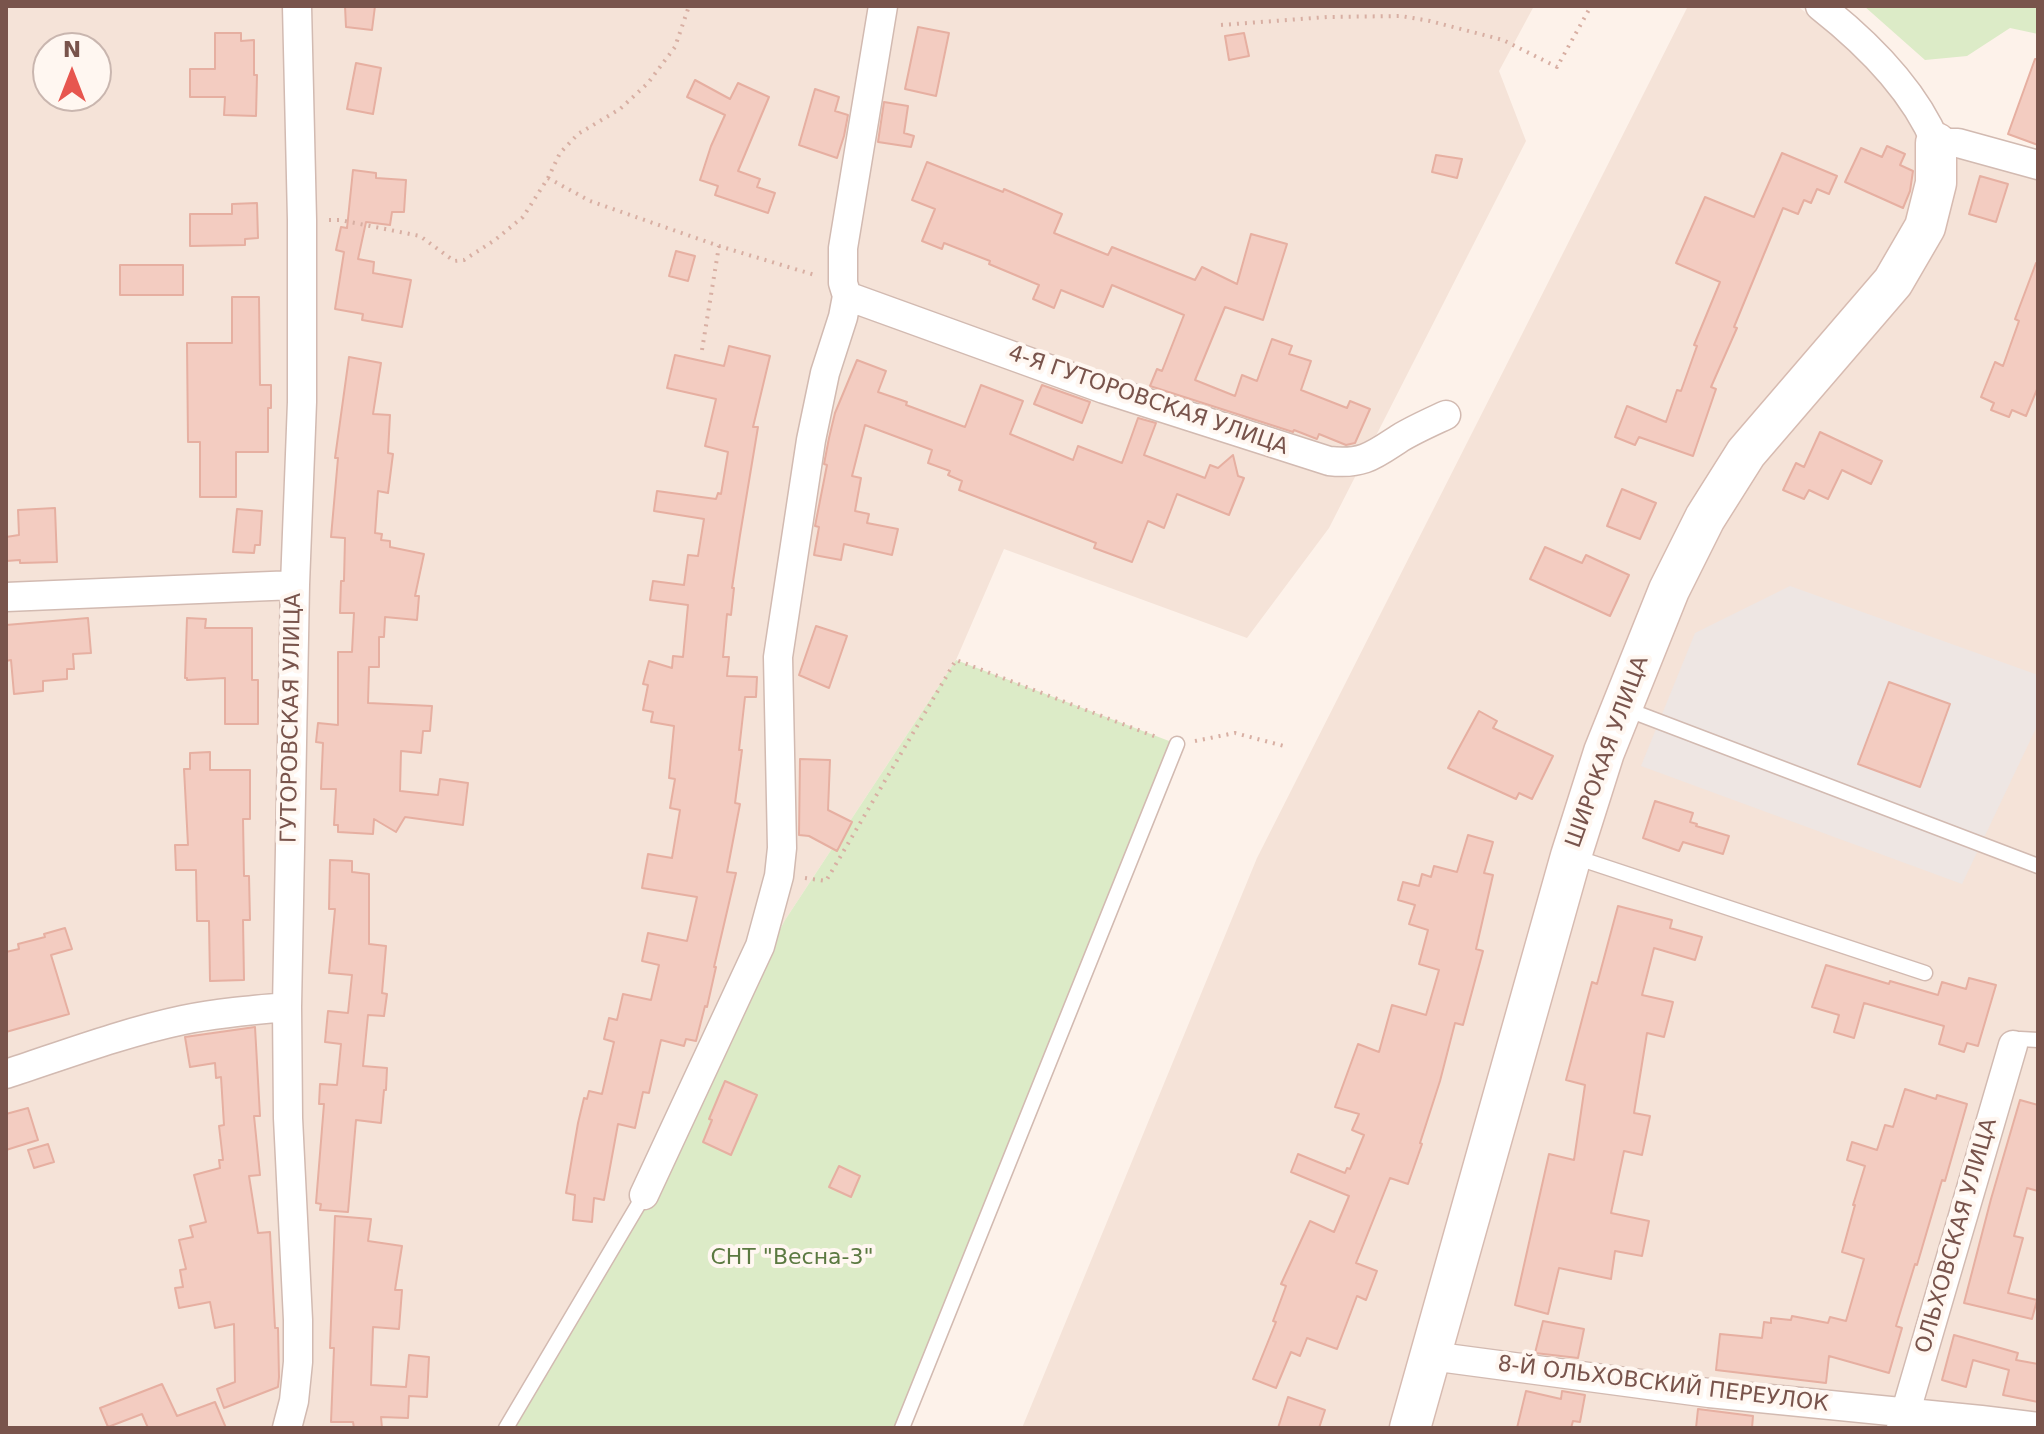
<!DOCTYPE html>
<html>
<head>
<meta charset="utf-8">
<style>
	body { margin:0 }
	#map { position:relative; width:2044px; height:1434px; overflow:hidden; background:#fdf2ea; font-family:"DejaVu Sans",sans-serif }
	canvas { display:block }
	.frame { position:absolute; inset:0; border:8px solid #79544c; pointer-events:none }
	.north { position:absolute; left:32px; top:32px; width:80px; height:80px; box-sizing:border-box; background:#fff7f1; border:2px solid #c9b6af; border-radius:50%; rotate:0deg; font-size:22px; font-weight:700; line-height:32px; text-align:center; color:#79544c }
	.north::after { content:''; display:block; margin:auto; width:28px; height:36px; background:#e7564f; clip-path:polygon(50% 0,100% 100%,50% 72%,0 100%) }
</style>
</head>
<body>
<div id="map">
<canvas width="2044" height="1434"></canvas>
<div class="frame"></div>
<div class="north">N</div>
</div>
<script>
const ctx = document.querySelector('canvas').getContext('2d');
ctx.lineJoin = 'round';
function paint(path, color) {
  ctx.fillStyle = color;
  ctx.fill(path, 'evenodd');
}
function stroke(path, color, width, dash) {
  ctx.strokeStyle = color;
  ctx.lineWidth = width;
  ctx.lineCap = dash ? 'butt' : 'round';
  ctx.setLineDash(dash || []);
  ctx.stroke(path);
}
function label(font, color, halo, rows, align = 'center') {
  ctx.font = font + ' "DejaVu Sans",sans-serif';
  ctx.lineWidth = 8;
  ctx.setLineDash([]);
  ctx.textBaseline = 'middle';
  ctx.strokeStyle = halo;
  ctx.fillStyle = color;
  for (const [text, x, y, turn = 0] of rows) {
    ctx.save();
    ctx.translate(x, y);
    ctx.rotate((+turn || 0) * Math.PI / 180);
    ctx.textAlign = isNaN(turn) ? turn : align;
    if (halo) ctx.strokeText(text, 0, 0);
    ctx.fillText(text, 0, 0);
    ctx.restore();
  }
}
const residential = new Path2D(`
	M6 6H1534L1499 71 1526 141 1329 528 1247 638 1004 549 956 660 785 920 638 1193 497 1428H6ZM48 48H96V96H48Z
	M1688 6H1797L1854 48 1979 152 2038 169V1428H1022L1257 858Z`);
const industrial = new Path2D(`
	M1790 586 2038 675V724L1962 884 1641 766 1695 633Z`);
const green = new Path2D(`
	M1864 6H2038V34L2010 28 1967 56 1925 60Z
	M956 660 1177 744 902 1428H498L638 1193 785 920Z`);
const building = new Path2D(`
	M345 6H375L372 30 346 27Z
	M918 27 949 33 936 96 905 89Z
	M215 33H241V41L254 40V75H257L256 116 224 115 225 97H190V69H215Z
	M1244 33 1249 56 1229 60 1225 36Z
	M2035 59H2038V145L2008 134Z
	M356 63 381 68 373 114 347 109Z
	M695 80 730 99 738 83 769 97 738 171 760 179 757 187 775 193 768 213 715 195 718 186 700 180 711 146 725 115 687 97Z
	M815 89 839 97 835 111 848 115 844 136 837 158 799 145Z
	M884 102 908 106 904 133 914 136 911 147 878 142Z
	M1887 146 1905 154 1900 165 1913 171 1910 191 1903 208 1845 182 1861 148 1882 157Z
	M1782 153 1837 176 1829 194 1817 189 1811 203 1804 200 1798 214 1783 208 1734 327 1737 328 1711 387 1716 389 1693 456 1639 437 1635 445 1615 437 1627 406 1666 422 1677 390 1681 391 1697 346 1694 345 1720 282 1676 263 1705 197 1754 217Z
	M1436 155 1462 159 1457 178 1432 172Z
	M927 162 1003 192 1004 189 1062 214 1054 233 1108 255 1112 247 1195 280 1202 267 1237 284 1251 234 1287 244 1263 320 1225 307 1195 380 1235 396 1242 375 1257 381 1272 339 1292 346 1289 354 1311 361 1301 390 1347 408 1350 401 1370 409 1355 443 1346 445 1319 434 1317 439 1294 430 1293 432 1150 386 1157 369 1162 371 1184 315 1112 285 1103 307 1061 290 1054 308 1033 299 1039 285 989 264 990 261 944 243 942 249 922 241 935 209 912 200Z
	M353 170 376 173V178L406 180 404 212H392L390 225 366 222 358 259 374 262 373 273 411 280 402 327 362 320 363 314 335 309 344 252 336 250 341 227 347 228Z
	M1980 176 2008 184 1996 222 1969 214Z
	M257 203 258 238 245 239V245L190 246V214H232V204Z
	M676 251 695 256 688 281 669 276Z
	M2036 263 2038 264V387L2026 416 2012 410 2009 417 1991 410 1994 403 1981 397 1995 362 2003 366 2019 321 2015 319Z
	M120 265H183V295H120Z
	M232 297H259L260 385H271V408H268V452H236V497H200V442H188L187 343H232Z
	M729 346 770 356 753 427H758L740 535 732 588H734L731 615 727 614 723 657H729L727 676 757 677 756 697H745L739 750H742L735 803 740 804 727 872 736 873 714 967H716L707 1007 705 1006 696 1041 686 1039 684 1046 661 1040 649 1093 643 1092 635 1128 618 1124 604 1200 594 1198 592 1222 573 1220 575 1195 566 1193 578 1123 584 1098 587 1099 589 1091 602 1094 614 1042 604 1039 609 1018 617 1020 623 994 651 1000 659 965 642 961 648 933 687 941 697 897 642 888 648 854 672 858 680 810 670 808 675 779 669 778 674 726 651 722 653 712 643 710 648 685 643 684 649 661 672 668 673 656 683 657 688 605 650 600 653 581 684 585 688 555 698 556 704 519 654 511 657 491 716 499 718 493 721 494 728 452 705 446 716 399 667 388 675 355 724 366Z
	M349 357 381 363 373 414 390 415 388 453 393 454 388 493 378 491 375 533 382 534 381 540 390 541V547L424 554 415 596H419L417 620 385 617 384 637H379V667H369L368 703 432 706 430 731H423L421 753 401 751 400 791 438 795 440 779 468 783 463 825 405 817 396 832 374 819 373 834 338 832V825H334L336 789H321L323 743 316 742 318 723 338 725V652H352L354 613H340L341 581H344L345 538 331 537 338 458H335Z
	M857 360 886 371 878 392 907 402 906 405 965 427 981 385 1023 401 1010 434 1073 460 1078 446 1122 463 1138 418 1156 423 1144 455 1205 478 1210 465 1218 468 1233 455 1238 476 1244 478 1229 515 1177 494 1164 528 1148 521 1132 562 1094 548 1096 543 959 490 962 481 948 475 950 471 928 463 932 450 865 425 852 476 861 478 855 511 869 514 867 523 898 529 892 555 844 544 841 560 814 555 819 527 815 526 827 465 824 464 829 438 835 413Z
	M1042 385 1090 402 1082 423 1034 404Z
	M1820 432 1882 461 1871 484 1842 470 1828 499 1809 490 1804 499 1783 490 1796 463 1804 467Z
	M1622 489 1656 503 1640 539 1607 526Z
	M55 508 57 562 20 563V560L6 561V537L19 535 18 510Z
	M237 509 262 511 260 545H255L254 553 233 552Z
	M1545 547 1582 563 1586 555 1629 575 1610 616 1530 579Z
	M88 618 91 653 73 654 74 669H67V679L43 681V691L14 694 11 660 6 661V625Z
	M187 618 206 619 205 628H252V680H258V724H225V678L187 680V678H185Z
	M816 626 847 636 829 688 799 675Z
	M1889 682 1950 704 1920 787 1858 764Z
	M1479 711 1497 721 1493 728 1553 756 1532 799 1519 793 1516 799 1448 768Z
	M210 752V770H250V819H243L244 876H249L250 920H243L244 980 210 981 209 921H197L196 870H176L175 845H188L184 769H190V753Z
	M800 759 830 760 828 810 852 822 837 851 809 836 799 835Z
	M1655 801 1693 813 1690 822 1697 824 1696 826 1729 836 1723 854 1683 842 1679 851 1643 838Z
	M1468 835 1493 842 1484 873 1493 875 1476 949 1483 951 1463 1025 1455 1023 1440 1081 1420 1143 1422 1144 1408 1184 1390 1178 1356 1263 1377 1271 1366 1300 1357 1296 1337 1349 1307 1338 1300 1356 1291 1352 1276 1388 1253 1379 1276 1322 1273 1321 1286 1286 1281 1284 1310 1221 1334 1232 1349 1196 1291 1172 1298 1154 1345 1173 1347 1168 1350 1169 1364 1135 1352 1130 1359 1114 1335 1107 1358 1044 1379 1052 1392 1005 1426 1015 1439 970 1419 964 1428 930 1409 924 1415 905 1398 900 1403 882 1419 886 1422 874 1431 877 1434 866 1457 872Z
	M330 860 352 861V872L369 874V944L386 946 382 993 387 994 384 1016 368 1015 363 1066 387 1068 386 1090H384L381 1123 356 1120 348 1212 320 1210 321 1204 316 1203 324 1104H319L320 1084 337 1085 341 1044 325 1042 328 1011 348 1013 352 975 329 973 335 909H329Z
	M1618 906 1672 920 1670 928 1702 937 1695 960 1654 948 1642 995 1673 1002 1664 1037 1647 1033 1634 1113 1650 1116 1642 1155 1624 1151 1611 1213 1649 1221 1642 1256 1615 1251 1611 1279 1559 1268 1548 1314 1515 1305 1549 1154 1574 1160 1585 1085 1566 1080 1592 982 1597 984Z
	M65 928 72 949 51 955 69 1014 6 1032V952L19 949 18 944 45 937 44 934Z
	M1826 965 1889 984 1890 981 1938 995 1942 982 1966 989 1969 978 1996 985 1978 1046 1967 1043 1964 1052 1939 1044 1944 1026 1864 1003 1854 1038 1834 1032 1839 1015 1812 1007Z
	M255 1027 260 1116H254L260 1175 249 1176 258 1233 270 1232 275 1328H278L279 1377 278 1387 224 1408 217 1389 235 1382 234 1324 215 1328 210 1302 179 1308 175 1288 183 1287 180 1270 186 1269 179 1240 193 1237 190 1226 206 1222 194 1175 220 1168 219 1160H223L219 1126 224 1125 221 1077 216 1078 215 1063 190 1067 185 1037Z
	M725 1081 757 1095 731 1155 703 1142 712 1120 709 1119Z
	M1905 1089 1936 1099 1937 1095 1967 1104 1945 1181 1942 1180 1917 1265 1915 1264 1896 1326 1902 1328 1889 1373 1829 1356 1826 1383 1716 1370 1720 1334 1762 1338 1764 1322 1771 1323V1318L1791 1320 1792 1316 1828 1323 1830 1317 1846 1321 1864 1259 1842 1252 1855 1205H1853L1865 1166 1847 1160 1852 1142 1877 1150 1885 1125 1893 1127Z
	M2020 1100 2038 1105V1191L2027 1188 2014 1236 2023 1238 2008 1293 2037 1300 2032 1319 1964 1303 1991 1199Z
	M28 1108 38 1140 6 1150V1114Z
	M48 1144 54 1162 34 1168 28 1150Z
	M839 1166 860 1176 851 1197 829 1187Z
	M335 1216 371 1219 368 1241 402 1246 395 1290H402L399 1329 373 1327 371 1385 406 1387 409 1355 429 1357 427 1397 409 1396 408 1418 381 1417 382 1428H354L353 1422H331L334 1348H330Z
	M1543 1321 1584 1329 1578 1358 1535 1353Z
	M1954 1335 2018 1353 2016 1360 2038 1364V1402L2003 1395 2009 1370 1973 1360 1966 1387 1942 1380Z
	M162 1384 177 1416 215 1402 226 1428H148L142 1414 108 1427 100 1408Z
	M1526 1391 1561 1399 1562 1391 1585 1395 1580 1422 1573 1421 1571 1428H1517Z
	M1288 1397 1325 1410 1319 1428H1278Z
	M1698 1409 1753 1416 1752 1428H1696Z`);
const path = new Path2D(`
	M1221 25 1327 17 1401 16 1430 21 1503 40 1557 67 1591 6
	M548 178 590 201 719 246 818 276
	M329 220H340L420 236 454 261 464 260 495 240 523 217 548 178 560 153 578 134 620 109 648 83 675 47 689 6
	M702 350 719 246
	M1195 741 1235 733 1284 746
	M805 878 826 881 956 660 1159 738`);
const lane = new Path2D(`
	M1626 709 2038 866
	M1575 857 1925 973
	M2013 1045 2020 1039 2038 1040
	M506 1428 644 1195
	M902 1428 1177 744`);
const street = new Path2D(`
	M1820 6C1867 43 1913 88 1936 143H1958L2038 165
	M847 296 1104 389 1329 461C1363 465 1374 455 1400 438 1415 429 1431 422 1446 415
	M6 597 295 585
	M6 1074C64 1055 122 1033 183 1020 217 1013 252 1010 287 1007
	M644 1195 760 946 779 876 782 848 778 657 811 440 825 373 843 317 847 296 843 283V248L883 6
	M1431 1356 1709 1393 1981 1420 2038 1427
	M287 1428 294 1401 298 1362V1320L288 1118 287 1007 295 585 302 402V220L297 6
	M1901 1428 2013 1045`);
const secondary = new Path2D(`
	M1410 1428 1571 856 1604 752 1669 590 1705 518 1746 453 1893 282 1925 227 1936 183V143`);
const streetNames = [
	["4-Я ГУТОРОВСКАЯ УЛИЦА",1148,401,19],
	["ГУТОРОВСКАЯ УЛИЦА",292,718,-89],
	["ШИРОКАЯ УЛИЦА",1608,752,-70],
	["ОЛЬХОВСКАЯ УЛИЦА",1957,1236,-74],
	["8-Й ОЛЬХОВСКИЙ ПЕРЕУЛОК",1663,1385,7]
];
const parkNames = [
	["СНТ \"Весна-3\"",792,1258]
];
paint(residential, '#f5e3d8');
paint(industrial, '#eee6e3');
paint(green, '#dcebc7');
paint(building, '#f3ccc1');
stroke(building, '#e6afa1', 2);
stroke(lane, '#d2bab1', 17);
stroke(street, '#d2bab1', 31);
stroke(secondary, '#d7bbb1', 43);
stroke(path, '#d8afa3', 4, [2, 6]);
stroke(lane, '#fff', 14);
stroke(street, '#fff', 28);
stroke(secondary, '#fff', 40);
label('22px', '#79544c', '#fff7f1', streetNames);
label('22px', '#5b7941', '#fff7f1', parkNames);
</script>
</body>
</html>
